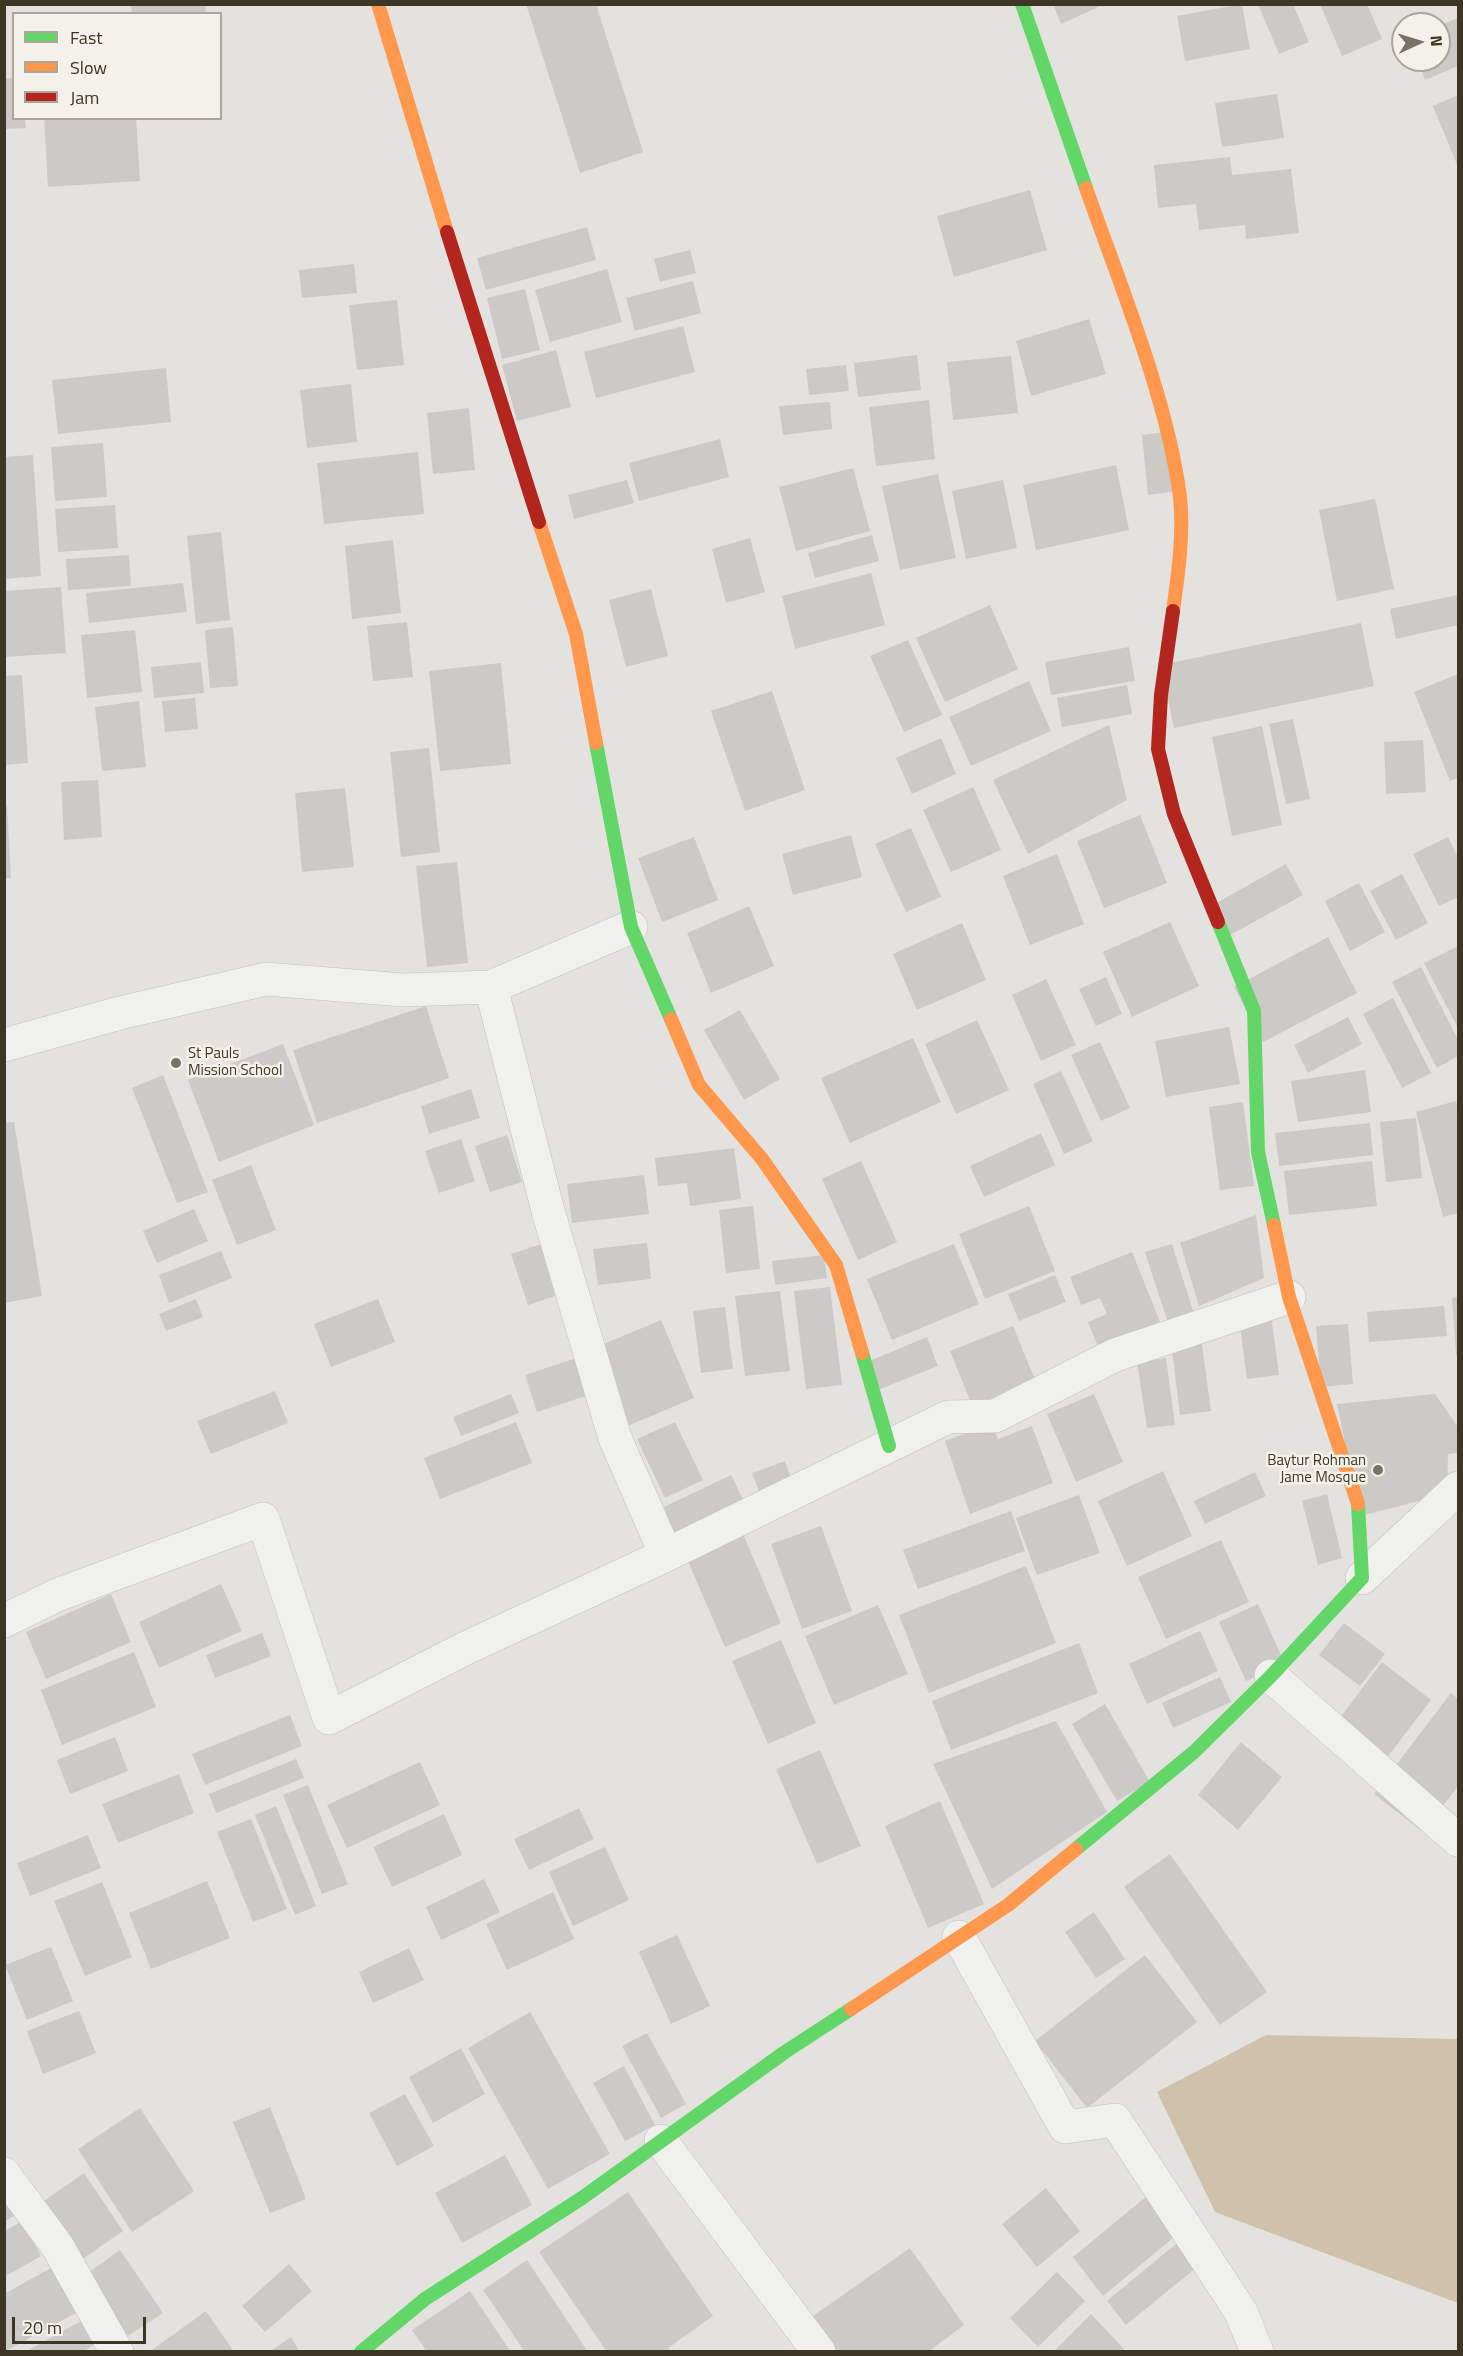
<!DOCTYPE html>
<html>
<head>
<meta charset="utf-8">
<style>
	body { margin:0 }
	#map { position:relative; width:1463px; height:2356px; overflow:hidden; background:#e3e2de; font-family:"Titillium Web",sans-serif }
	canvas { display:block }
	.frame { position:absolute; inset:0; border:6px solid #3c3625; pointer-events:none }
	.legend { position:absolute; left:12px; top:12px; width:210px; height:108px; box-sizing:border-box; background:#f4f1ea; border:2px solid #aaa69b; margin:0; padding:8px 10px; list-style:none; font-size:18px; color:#3c3625 }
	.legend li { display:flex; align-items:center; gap:12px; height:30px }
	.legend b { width:30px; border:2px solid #aaa69b }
	.north { position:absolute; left:1391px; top:12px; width:60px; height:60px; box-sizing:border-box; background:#f4f1ea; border:2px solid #aaa69b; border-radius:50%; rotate:86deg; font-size:16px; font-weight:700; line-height:24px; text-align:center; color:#3c3625 }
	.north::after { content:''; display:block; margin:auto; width:21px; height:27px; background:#767266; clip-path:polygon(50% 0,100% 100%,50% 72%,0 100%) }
	.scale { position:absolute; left:12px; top:2317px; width:134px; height:27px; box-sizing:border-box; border:3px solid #3c3625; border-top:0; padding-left:8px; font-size:18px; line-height:21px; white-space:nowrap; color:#3c3625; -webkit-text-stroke:4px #f4f1ea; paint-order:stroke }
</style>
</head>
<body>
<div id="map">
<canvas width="1463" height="2356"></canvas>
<div class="frame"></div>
<ul class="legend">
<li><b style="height:8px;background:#63d668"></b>Fast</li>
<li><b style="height:8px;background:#ff974d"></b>Slow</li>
<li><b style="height:8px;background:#b3261e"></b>Jam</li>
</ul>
<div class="north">N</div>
<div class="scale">20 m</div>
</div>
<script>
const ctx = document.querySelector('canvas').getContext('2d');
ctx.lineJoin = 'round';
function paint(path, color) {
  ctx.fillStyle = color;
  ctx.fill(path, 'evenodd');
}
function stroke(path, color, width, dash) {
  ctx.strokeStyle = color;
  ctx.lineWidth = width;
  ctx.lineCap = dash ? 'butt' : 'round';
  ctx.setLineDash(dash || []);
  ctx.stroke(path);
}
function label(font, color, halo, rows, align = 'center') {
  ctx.font = font + ' "Titillium Web",sans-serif';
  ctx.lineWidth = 5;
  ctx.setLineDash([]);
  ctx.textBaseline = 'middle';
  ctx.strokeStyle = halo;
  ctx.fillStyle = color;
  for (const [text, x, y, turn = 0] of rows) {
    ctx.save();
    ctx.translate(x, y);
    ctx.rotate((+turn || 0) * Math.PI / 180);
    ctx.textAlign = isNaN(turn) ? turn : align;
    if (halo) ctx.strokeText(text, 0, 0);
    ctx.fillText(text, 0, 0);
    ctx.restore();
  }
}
const water = new Path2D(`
	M1266 2035 1458 2039V2303L1215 2212 1157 2092Z`);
const building = new Path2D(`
	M131 4H205L206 14H132Z
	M526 4H596L643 152 580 173Z
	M1053 4H1105L1061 24Z
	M1242 4 1250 49 1185 61 1177 16Z
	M1258 4H1293L1309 42 1279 54Z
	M1320 4H1367L1382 39 1342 56Z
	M1458 18V66L1425 80 1417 60H1439V26Z
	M4 78H14V118H25L26 128 4 129Z
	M1277 94 1284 138 1222 147 1215 103Z
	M1458 95V167L1433 106Z
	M44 118H136L140 181 48 187Z
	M1230 157 1232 175 1291 169 1299 233 1246 239 1245 225 1199 230 1196 204 1158 208 1154 165Z
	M1030 190 1047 250 954 277 937 216Z
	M587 227 596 260 486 290 477 258Z
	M690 250 696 273 660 282 654 259Z
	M354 264 357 293 302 298 299 270Z
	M607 269 622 322 550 342 535 290Z
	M693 281 701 313 635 331 626 298Z
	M525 289 540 350 502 359 487 298Z
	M397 300 404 365 357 370 349 305Z
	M1089 319 1106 374 1031 396 1016 341Z
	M683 326 695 372 596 398 584 352Z
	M556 350 571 407 517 421 502 365Z
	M917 355 921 390 858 397 854 363Z
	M1011 356 1018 413 953 420 947 362Z
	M846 365 849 391 809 395 806 369Z
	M166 368 171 422 58 434 52 380Z
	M351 384 357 442 307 448 300 390Z
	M929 400 935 459 876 466 869 407Z
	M830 402 832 429 783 435 779 406Z
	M469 408 475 470 433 474 427 413Z
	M1172 431 1179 491 1148 495 1142 435Z
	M720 439 729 477 639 501 629 463Z
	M103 443 107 497 55 501 51 447Z
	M418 452 424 514 324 524 317 463Z
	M33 455 41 576 4 579V457Z
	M1116 465 1129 530 1036 550 1023 485Z
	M853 468 870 531 796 551 779 487Z
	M938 474 956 558 900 570 882 486Z
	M627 480 634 503 574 519 568 495Z
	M1003 480 1017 548 966 559 952 491Z
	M1375 499 1394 589 1337 601 1319 510Z
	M115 505 118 548 58 552 55 509Z
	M221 532 230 620 196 624 187 536Z
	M872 535 879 561 815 578 808 553Z
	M750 538 765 592 726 603 712 549Z
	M393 540 401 613 352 619 345 546Z
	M129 555 131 586 68 590 66 559Z
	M871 573 885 625 795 649 782 596Z
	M183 583 187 612 89 623 86 593Z
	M61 587 66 653 4 657V591Z
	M651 589 668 656 626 667 609 600Z
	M1458 595V625L1396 639 1390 609Z
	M990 605 1018 669 945 702 916 638Z
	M407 622 413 677 373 681 367 626Z
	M1361 623 1374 686 1174 728 1161 665Z
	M233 627 238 686 210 688 205 630Z
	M135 630 142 692 87 698 81 635Z
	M908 640 942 715 904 732 870 656Z
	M1129 647 1135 681 1051 695 1045 662Z
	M201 662 204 693 154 698 151 667Z
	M501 663 511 764 440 771 429 671Z
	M1458 674V778L1450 781 1414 692Z
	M22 675 28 763 4 765V676Z
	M1029 681 1051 731 971 766 949 717Z
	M1127 685 1132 714 1062 727 1057 698Z
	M772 691 805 790 745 811 711 711Z
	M195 698 198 729 165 732 162 701Z
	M139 701 146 767 102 771 95 707Z
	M1293 719 1310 799 1286 804 1269 724Z
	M1109 725 1127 800 1028 854 993 780Z
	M1262 726 1282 825 1232 836 1212 737Z
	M941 738 956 774 912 794 896 758Z
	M1423 740 1426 792 1386 794 1384 742Z
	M429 748 440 852 401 857 390 752Z
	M98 780 102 837 64 840 61 782Z
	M973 787 1001 850 951 872 923 810Z
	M345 788 354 867 302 872 295 793Z
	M4 805H7L11 878H4Z
	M1140 815 1167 883 1104 908 1077 841Z
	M911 828 941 897 906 912 875 844Z
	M851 835 862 877 793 895 782 854Z
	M694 837 718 900 662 922 638 858Z
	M1448 837 1458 858V897L1439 906 1413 854Z
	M1057 854 1084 924 1030 945 1003 876Z
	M457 862 468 963 427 967 416 866Z
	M1286 864 1303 895 1230 935 1213 905Z
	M1402 874 1428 923 1396 940 1370 891Z
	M1359 883 1385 932 1350 951 1325 901Z
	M749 906 774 966 711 993 687 933Z
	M1170 922 1199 986 1132 1017 1103 952Z
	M962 923 986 980 917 1010 893 954Z
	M1328 937 1357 993 1263 1042 1234 987Z
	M1458 946V1028L1424 963Z
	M1421 967 1458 1040V1056L1437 1068 1392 982Z
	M1106 977 1122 1014 1096 1026 1079 989Z
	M1046 979 1076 1045 1041 1061 1012 995Z
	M1393 998 1431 1073 1402 1088 1363 1014Z
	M426 1006 449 1078 317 1123 293 1050Z
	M740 1010 780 1079 744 1100 704 1030Z
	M1348 1017 1362 1044 1308 1073 1294 1045Z
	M977 1020 1009 1090 956 1114 925 1044Z
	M1229 1027 1240 1084 1166 1097 1155 1041Z
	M913 1038 941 1102 850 1143 821 1078Z
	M1100 1042 1130 1108 1101 1121 1071 1055Z
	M283 1044 314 1125 219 1162 188 1080Z
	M1365 1070 1371 1112 1298 1122 1291 1081Z
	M1061 1071 1093 1141 1064 1154 1033 1084Z
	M163 1075 208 1192 177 1203 132 1088Z
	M471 1089 480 1118 429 1134 421 1106Z
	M1456 1101 1458 1110V1213L1443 1217 1416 1112Z
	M1243 1102 1254 1186 1220 1190 1209 1107Z
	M1416 1118 1422 1178 1386 1182 1380 1122Z
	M14 1122 42 1296 4 1303V1123Z
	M1370 1123 1373 1155 1279 1166 1275 1133Z
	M1041 1133 1055 1165 984 1197 970 1166Z
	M507 1135 522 1182 490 1192 475 1146Z
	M461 1139 475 1181 439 1193 425 1151Z
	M734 1148 741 1199 690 1206 687 1183 658 1186 655 1158Z
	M861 1161 897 1242 858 1260 822 1179Z
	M1372 1161 1377 1206 1289 1215 1284 1171Z
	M251 1165 276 1230 237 1245 212 1180Z
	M644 1175 649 1214 572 1223 567 1184Z
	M753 1206 760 1269 726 1273 719 1210Z
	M1029 1206 1055 1271 985 1299 959 1234Z
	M194 1209 208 1241 157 1263 143 1231Z
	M1256 1215 1264 1278 1199 1306 1180 1243Z
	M647 1243 651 1279 598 1285 593 1249Z
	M541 1244 558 1295 528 1305 511 1254Z
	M954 1244 979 1304 892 1340 867 1279Z
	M1172 1244 1193 1311 1167 1320 1145 1252Z
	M221 1251 232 1278 169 1303 159 1275Z
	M1132 1252 1160 1322 1098 1347 1088 1322 1107 1314 1100 1298 1081 1305 1070 1277Z
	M824 1255 827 1278 775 1285 772 1261Z
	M1055 1275 1066 1302 1019 1321 1008 1294Z
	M830 1287 842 1385 806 1389 794 1291Z
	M780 1291 790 1371 745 1376 735 1296Z
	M1458 1297V1355H1456L1452 1298Z
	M196 1299 203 1317 166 1331 159 1314Z
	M378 1299 395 1342 331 1367 314 1324Z
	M1444 1306 1447 1336 1369 1342 1367 1312Z
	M725 1307 733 1369 701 1373 693 1311Z
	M1271 1315 1279 1375 1247 1379 1239 1319Z
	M661 1320 694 1398 625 1427 592 1349Z
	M1348 1324 1353 1384 1321 1387 1316 1326Z
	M1013 1326 1037 1385 974 1410 950 1351Z
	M927 1337 938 1366 878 1390 867 1362Z
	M1201 1338 1211 1411 1180 1415 1171 1342Z
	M582 1356 595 1393 537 1412 525 1375Z
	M1166 1358 1175 1425 1147 1428 1137 1362Z
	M275 1391 288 1423 211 1454 197 1421Z
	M511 1394 519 1413 461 1436 453 1417Z
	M1094 1394 1123 1462 1076 1482 1047 1414Z
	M1435 1394 1458 1427V1453L1448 1454 1447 1494 1360 1516 1337 1404Z
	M516 1422 532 1463 440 1499 424 1458Z
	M675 1422 703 1480 665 1498 637 1439Z
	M992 1424 998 1439 1032 1426 1053 1483 970 1514 945 1441Z
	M785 1461 793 1484 761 1496 752 1473Z
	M1163 1471 1192 1536 1127 1566 1098 1501Z
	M1255 1472 1266 1496 1205 1524 1194 1501Z
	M731 1475 746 1506 676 1539 662 1508Z
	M1327 1494 1342 1558 1318 1565 1302 1501Z
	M1079 1495 1100 1553 1037 1575 1016 1518Z
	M1011 1511 1025 1551 918 1589 903 1550Z
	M821 1526 852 1611 802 1629 771 1544Z
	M743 1534 781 1623 725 1647 687 1559Z
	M1221 1540 1249 1602 1166 1639 1138 1577Z
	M1026 1566 1056 1643 929 1693 899 1615Z
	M221 1584 242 1631 159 1668 139 1622Z
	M111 1594 131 1642 46 1679 26 1632Z
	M1258 1604 1285 1664 1246 1681 1219 1622Z
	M878 1605 908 1674 834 1705 805 1636Z
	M1344 1623 1385 1654 1360 1686 1319 1655Z
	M1200 1631 1218 1671 1147 1704 1129 1664Z
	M262 1633 271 1656 215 1678 206 1655Z
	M781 1640 816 1723 768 1744 732 1661Z
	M1079 1643 1098 1693 951 1750 932 1701Z
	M134 1652 156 1707 62 1745 41 1690Z
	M1382 1662 1431 1700 1379 1768 1330 1731Z
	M1220 1677 1231 1702 1173 1728 1162 1703Z
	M1451 1693 1458 1699V1786L1423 1832 1374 1794Z
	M1105 1704 1150 1782 1117 1801 1072 1724Z
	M290 1715 302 1746 205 1785 192 1754Z
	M1056 1721 1107 1812 992 1889 933 1764Z
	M115 1737 128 1771 70 1794 57 1760Z
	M1241 1742 1282 1777 1238 1830 1198 1795Z
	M820 1750 861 1846 817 1864 776 1769Z
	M296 1759 304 1778 216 1813 209 1794Z
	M420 1762 440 1805 347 1848 327 1805Z
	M179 1774 194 1813 118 1843 102 1804Z
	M308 1785 348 1884 322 1894 283 1795Z
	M940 1801 984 1904 928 1928 885 1826Z
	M276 1806 316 1906 295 1915 255 1815Z
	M579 1808 594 1839 529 1870 514 1839Z
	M444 1814 462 1855 392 1887 373 1847Z
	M251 1819 287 1909 253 1922 217 1832Z
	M88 1835 101 1868 30 1896 17 1863Z
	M605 1847 629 1900 573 1926 549 1872Z
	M1170 1854 1267 1992 1220 2025 1124 1887Z
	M484 1879 500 1912 441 1940 426 1907Z
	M207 1881 230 1938 151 1969 129 1913Z
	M102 1882 132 1957 85 1976 54 1901Z
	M553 1892 574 1939 507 1970 486 1924Z
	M1094 1912 1125 1959 1096 1978 1065 1932Z
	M677 1935 710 2006 671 2024 639 1952Z
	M51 1947 73 2001 27 2020 5 1965Z
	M409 1948 424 1980 373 2003 359 1972Z
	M1145 1955 1197 2022 1087 2108 1035 2041Z
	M79 2011 96 2053 43 2074 27 2031Z
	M530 2012 610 2154 548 2189 468 2048Z
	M647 2033 686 2104 661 2118 622 2046Z
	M461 2048 485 2094 433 2123 409 2077Z
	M624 2066 655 2125 625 2141 593 2083Z
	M405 2094 434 2146 397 2166 369 2113Z
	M270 2107 306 2199 270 2213 233 2122Z
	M140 2108 194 2191 132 2232 78 2149Z
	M505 2155 532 2205 462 2243 435 2193Z
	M84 2173 123 2231 77 2263 38 2205Z
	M1046 2188 1080 2231 1037 2267 1002 2224Z
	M628 2192 713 2316 668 2348 670 2352H607L539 2252Z
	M1147 2196 1178 2234 1103 2296 1073 2257Z
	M4 2199 14 2216 4 2222Z
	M23 2221 41 2256 4 2277V2231Z
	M1177 2243 1197 2267 1126 2325 1107 2301Z
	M910 2248 964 2325 928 2352H838L813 2316Z
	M120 2250 163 2313 128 2336 85 2275Z
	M527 2260 588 2352H525L483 2290Z
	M289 2264 312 2291 265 2332 242 2306Z
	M51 2268 76 2313 4 2352V2294Z
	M1057 2272 1085 2301 1038 2347 1010 2318Z
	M470 2291 511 2352H427L412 2330Z
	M206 2311 234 2352H149Z
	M1091 2314 1124 2349 1121 2352H1053Z
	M81 2321 94 2345 83 2352H25Z
	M291 2337 300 2352H269Z`);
const street = new Path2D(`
	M631 927 491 987 548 1211 615 1438 666 1555
	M4 1045 120 1013 266 979 403 990 491 987
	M1362 1578 1458 1488
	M4 1621 57 1595 263 1519 329 1718 466 1648 666 1555 948 1417 995 1416 1115 1355 1289 1297
	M1271 1676 1458 1840
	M959 1937 1065 2127 1115 2120 1241 2312 1257 2352
	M661 2141 819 2352
	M4 2174 58 2247 117 2352`);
const fast = new Path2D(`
	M1022 4 1086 188
	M596 743 631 927 671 1019
	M1218 922 1254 1011 1258 1152 1274 1225
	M862 1353 889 1446
	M1076 1849 1194 1752 1271 1676 1362 1578 1358 1504
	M361 2352 425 2299 582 2198 785 2052 851 2009`);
const slow = new Path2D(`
	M378 4 447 232
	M1086 188C1120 285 1167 397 1180 497 1184 534 1178 575 1173 611
	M539 522 576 634 596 743
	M671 1019 699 1085 762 1159 836 1265 862 1353
	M1274 1225 1289 1297 1358 1504
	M851 2009 1008 1905 1076 1849`);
const jam = new Path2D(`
	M447 232 539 522
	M1173 611 1161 695 1158 749 1174 814 1218 922`);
const markers = [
	[176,1063,6,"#767266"],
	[1378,1470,6,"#767266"]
];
const poiNames = [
	["St Pauls",188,1054],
	["Mission School",188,1071],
	["Baytur Rohman",1366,1461,"right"],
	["Jame Mosque",1366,1478,"right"]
];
paint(water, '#d0c2aa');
paint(building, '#cbcac6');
stroke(street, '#c1c0bc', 34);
stroke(street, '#f0f0ed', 33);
stroke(fast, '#63d668', 14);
stroke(slow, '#ff974d', 14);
stroke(jam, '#b3261e', 14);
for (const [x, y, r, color] of markers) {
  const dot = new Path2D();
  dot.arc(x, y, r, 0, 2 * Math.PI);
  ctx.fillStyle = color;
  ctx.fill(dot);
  stroke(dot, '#f4f1ea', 2);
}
label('15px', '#3c3625', '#f4f1ea', poiNames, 'left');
</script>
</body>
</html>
